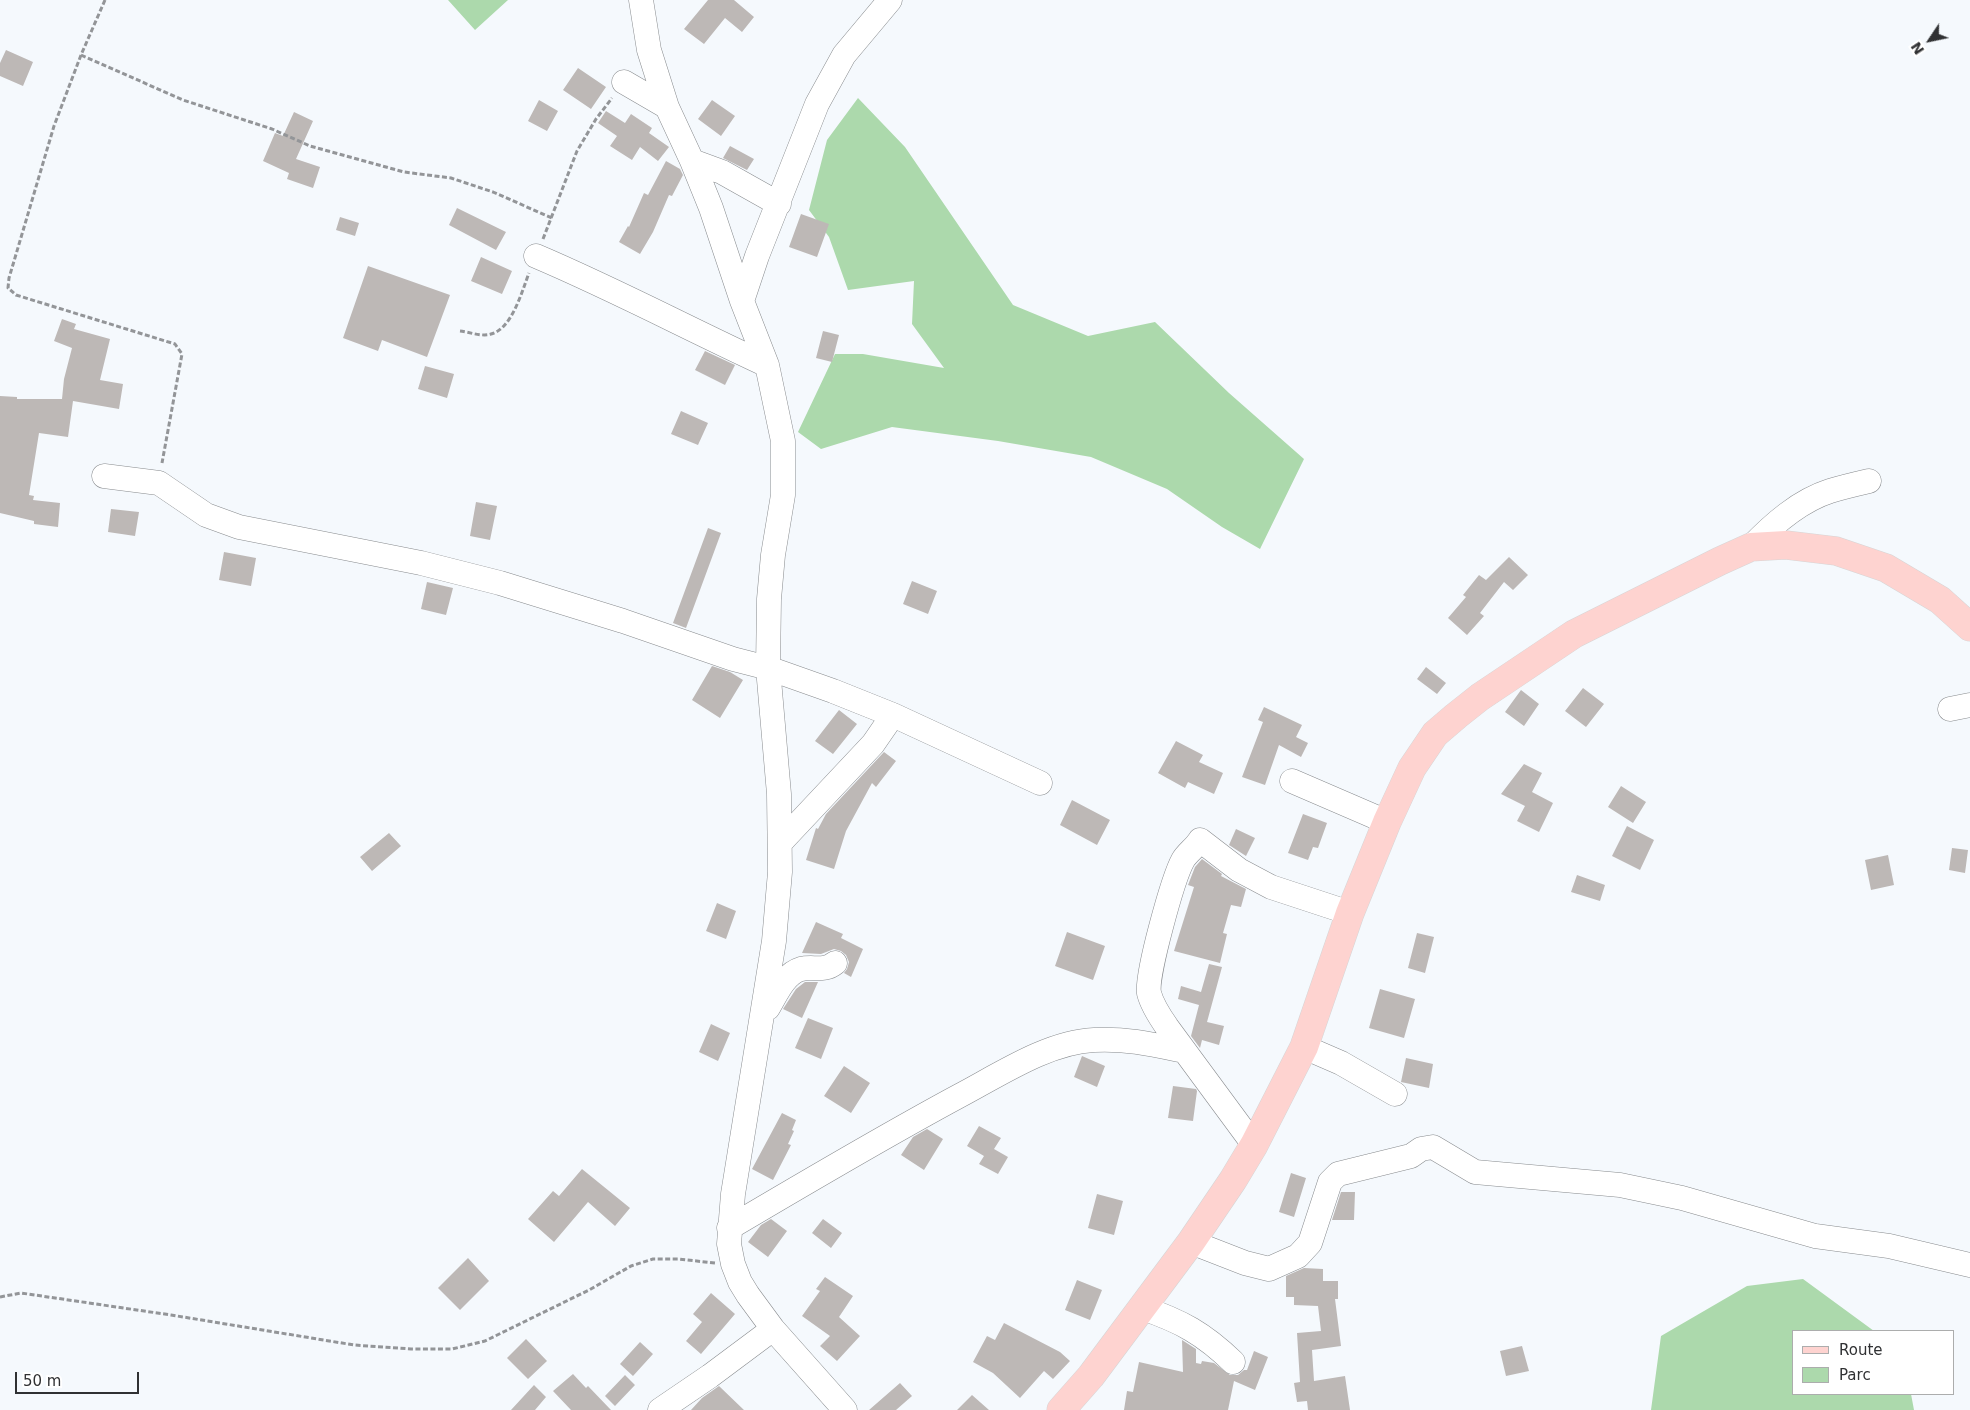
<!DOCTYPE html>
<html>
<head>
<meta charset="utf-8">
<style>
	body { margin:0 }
	#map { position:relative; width:1970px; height:1410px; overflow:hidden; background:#f5f9fd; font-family:"DejaVu Sans",sans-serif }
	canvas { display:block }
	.legend { position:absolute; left:1792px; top:1330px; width:162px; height:65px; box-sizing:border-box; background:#fff; border:1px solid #acadad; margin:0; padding:6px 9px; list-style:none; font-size:15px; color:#303133 }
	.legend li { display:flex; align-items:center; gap:10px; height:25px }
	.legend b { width:25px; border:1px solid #acadad }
	.north { position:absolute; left:1905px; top:15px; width:50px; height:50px; -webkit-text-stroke:4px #fff; paint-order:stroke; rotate:236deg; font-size:14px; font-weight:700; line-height:20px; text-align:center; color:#303133 }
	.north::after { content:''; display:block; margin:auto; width:18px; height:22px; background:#303133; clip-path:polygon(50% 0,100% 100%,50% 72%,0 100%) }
	.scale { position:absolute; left:15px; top:1372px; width:124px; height:22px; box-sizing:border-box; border:2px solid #303133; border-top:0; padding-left:6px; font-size:15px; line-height:18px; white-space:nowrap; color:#303133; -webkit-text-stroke:4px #fff; paint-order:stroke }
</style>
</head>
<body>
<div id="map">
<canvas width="1970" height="1410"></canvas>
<ul class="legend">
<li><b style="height:6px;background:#fed3d0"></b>Route</li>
<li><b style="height:14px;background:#acd9ac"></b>Parc</li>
</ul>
<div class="north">N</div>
<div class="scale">50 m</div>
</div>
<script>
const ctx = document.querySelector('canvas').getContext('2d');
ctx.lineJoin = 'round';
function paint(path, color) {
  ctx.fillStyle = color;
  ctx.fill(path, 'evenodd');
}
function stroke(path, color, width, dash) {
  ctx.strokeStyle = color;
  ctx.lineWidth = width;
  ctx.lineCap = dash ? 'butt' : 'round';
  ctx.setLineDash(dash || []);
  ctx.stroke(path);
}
const green = new Path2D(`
	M448 0H508L475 30Z
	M858 98 905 147 1013 305 1088 336 1155 322 1229 393 1304 459 1260 549 1222 527 1167 489 1091 457 998 441 892 427 821 449 798 432 835 354H863L944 368 912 324 914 281 848 290 829 237 809 210 827 140Z
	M1803 1279 1874 1331H1794V1394H1911L1914 1410H1651L1661 1336 1747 1286Z`);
const building = new Path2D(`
	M708 0H734L754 17 742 32 725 18 704 44 684 29Z
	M6 50 33 62 23 86 0 76V63Z
	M578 68 606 87 591 109 563 90Z
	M539 100 558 111 547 131 528 121Z
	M712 100 735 116 721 136 698 119Z
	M606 111 625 123 631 114 652 128 649 133 669 147 658 161 640 147 632 160 610 146 617 136 598 123Z
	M294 112 313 121 296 159 320 167 313 188 287 179 289 173 263 161 275 133 283 136Z
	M730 146 754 159 747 170 723 158Z
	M666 161 680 169 683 175 672 196 669 195 653 232 640 254 619 242 628 226 629 227 644 193 648 195Z
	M457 208 506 232 496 250 449 225Z
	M801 214 829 224 817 257 789 247Z
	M340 217 359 223 355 236 336 230Z
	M481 257 512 271 502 294 471 281Z
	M368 266 450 295 427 357 382 340 378 351 343 338Z
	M62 319 76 324 74 329 110 339 100 380 123 384 119 409 73 401 68 437 39 433 29 495 34 496 33 500 60 503 58 527 34 524V521L0 513V396L17 397V399H62L64 379 72 348 54 341Z
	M823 331 839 335 832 362 816 358Z
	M705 351 735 365 725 385 695 370Z
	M425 366 454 374 447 398 418 389Z
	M681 411 708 423 698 445 671 434Z
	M476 502 497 506 490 540 470 536Z
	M111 509 139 512 135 536 108 532Z
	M708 528 721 533 686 628 673 623Z
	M224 552 256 558 251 586 219 580Z
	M1509 557 1528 575 1513 590 1504 582 1480 613 1484 616 1467 635 1448 618 1466 597 1463 595 1479 575 1486 580Z
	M912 581 937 591 928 614 903 604Z
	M427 582 453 588 446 615 421 609Z
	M712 666 730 672 743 680 720 718 692 700Z
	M1426 667 1446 683 1437 694 1417 679Z
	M1583 688 1604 704 1586 727 1565 711Z
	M1521 690 1539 704 1524 726 1505 712Z
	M1264 707 1302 725 1296 737 1308 743 1301 757 1279 745 1265 785 1242 777 1263 722 1258 720Z
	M839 710 857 724 833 754 815 741Z
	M1176 741 1203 755 1199 762 1223 773 1214 794 1188 782 1185 788 1158 773Z
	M884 752 896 761 876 787 872 783 846 831 834 869 806 860 816 828 818 829 826 814Z
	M1524 764 1542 773 1532 792 1553 803 1539 832 1517 821 1525 806 1501 794Z
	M1621 786 1646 802 1633 823 1608 807Z
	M1072 800 1110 820 1097 845 1060 825Z
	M1303 814 1327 823 1318 848 1313 847 1308 860 1288 853Z
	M1627 826 1654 840 1640 870 1612 856Z
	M1236 829 1255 838 1246 856 1229 845Z
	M389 833 401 846 372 871 360 857Z
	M1952 848 1968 850 1965 873 1949 870Z
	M1888 855 1894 885 1871 890 1865 860Z
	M1202 859 1222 874 1221 876 1246 889 1241 907 1231 905 1223 933 1227 934 1220 963 1174 951 1194 887 1188 885 1195 867Z
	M1577 875 1605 885 1600 901 1571 892Z
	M717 903 736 911 726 939 706 931Z
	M816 922 843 934 841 938 863 949 851 977 844 973 847 969 849 962 846 955 841 951 834 949 821 954 802 953Z
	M1067 932 1105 946 1093 980 1055 966Z
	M1417 933 1434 937 1425 973 1408 968Z
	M1209 964 1222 967 1207 1022 1224 1026 1219 1045 1202 1040 1200 1048 1191 1036 1199 1005 1178 999 1181 986 1201 992Z
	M805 982H818L802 1018 783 1009 796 989Z
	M1380 989 1415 999 1404 1038 1369 1028Z
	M808 1018 833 1028 821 1059 795 1048Z
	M711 1024 730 1033 718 1061 699 1052Z
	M1082 1056 1105 1066 1097 1087 1074 1077Z
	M1406 1058 1433 1064 1429 1088 1401 1082Z
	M844 1066 870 1083 851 1113 824 1096Z
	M1173 1086 1196 1089 1197 1091 1193 1121 1168 1118Z
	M782 1113 796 1120 792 1130 794 1131 788 1144 791 1145 773 1180 752 1169Z
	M979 1126 1001 1138 994 1149 1008 1157 998 1174 979 1164 984 1156 967 1146Z
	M927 1129 943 1139 924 1170 901 1155 913 1137Z
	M582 1169 630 1208 615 1226 588 1202 554 1242 528 1219 553 1191 559 1196Z
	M1291 1173 1306 1178 1294 1217 1279 1212Z
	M1341 1192H1355L1354 1220H1332Z
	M1097 1194 1123 1201 1114 1235 1088 1228Z
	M771 1219 787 1231 768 1257 748 1242 761 1225Z
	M823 1219 842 1233 831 1248 812 1233Z
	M468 1258 489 1281 460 1310 438 1288Z
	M1304 1268 1323 1269V1281H1338V1299H1335L1341 1346 1312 1350 1314 1381 1345 1376 1350 1410H1308L1307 1401 1297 1402 1294 1383 1300 1382 1297 1333 1321 1331 1318 1306 1294 1305V1297H1286V1276Z
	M825 1277 853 1296 839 1317 860 1336 837 1361 820 1346 830 1336 802 1316 820 1291 816 1289Z
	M1077 1280 1102 1290 1090 1320 1065 1310Z
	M711 1293 735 1314 701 1354 686 1341 702 1322 693 1314Z
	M1004 1323 1060 1352 1070 1361 1053 1379 1044 1371 1020 1398 993 1373 973 1362 987 1336 995 1340Z
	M526 1339 547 1361 528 1379 507 1358Z
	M1182 1340 1196 1349V1363L1201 1364 1202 1361 1214 1363 1230 1375H1238L1244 1370H1247L1254 1351 1268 1357 1255 1390 1234 1381 1228 1410H1124L1127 1391 1133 1392 1139 1362 1183 1372Z
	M640 1342 653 1354 633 1376 620 1364Z
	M1522 1346 1529 1371 1506 1376 1500 1351Z
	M573 1374 586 1388 588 1386 611 1410H571L553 1391Z
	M625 1375 635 1385 615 1406 605 1396Z
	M900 1383 912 1396 896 1410H869Z
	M534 1385 546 1397 535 1410H511Z
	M719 1386 744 1410H691L702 1398Z
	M972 1395 989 1410H957Z`);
const path = new Path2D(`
	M105 0 81 55 54 126 9 278 8 288 16 295 175 344 182 354 162 463
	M81 55 183 100 272 129 310 146 404 172 451 178 493 192 552 218
	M543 239 577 151 596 119 612 98
	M460 331C469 332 482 337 491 334 512 329 522 291 529 273
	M0 1297 21 1293 171 1315 354 1345 411 1349H452L485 1341 589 1290 631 1266 653 1259H678L715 1263`);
const minor = new Path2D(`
	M641 0 649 50 667 107 692 161 711 208 742 301 767 365 783 441V495L773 555 769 599 768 668 779 794 780 872 774 941 733 1194 729 1244 733 1264 740 1282 748 1295 773 1329 845 1410
	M624 82 667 107
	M692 161 722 172 779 204
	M536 256C614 289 689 329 767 365
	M742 301 757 256 817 104 844 55 890 0
	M104 476 159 483 206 515 239 527 421 563 500 583 623 621 733 659 768 668 833 691 893 715 1040 783
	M1751 547C1773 524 1799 501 1830 491 1843 487 1856 484 1869 481
	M1950 709 1970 705
	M1292 781 1387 822
	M780 843 873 744 893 715
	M768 1008C776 995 784 974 801 969 813 966 824 972 835 963
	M1304 1047 1341 1063 1395 1094
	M1254 1145 1167 1027C1160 1017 1152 1005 1149 993 1146 975 1173 878 1183 860 1187 853 1195 848 1200 840L1239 870 1271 887 1350 913
	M729 1228C805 1183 881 1138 959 1096 999 1075 1048 1042 1094 1040 1125 1038 1155 1045 1184 1051
	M1191 1242 1245 1263 1269 1269 1298 1256 1310 1243 1330 1182 1338 1174 1411 1156 1421 1149 1433 1147 1475 1172 1620 1185 1682 1198 1815 1236 1889 1246 1970 1265
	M1142 1308C1181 1321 1204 1334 1233 1362
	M660 1410 710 1376 773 1329`);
const major = new Path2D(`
	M1061 1410 1091 1376 1191 1242 1233 1180 1254 1145 1304 1047 1350 913 1387 822 1412 768 1435 734 1456 716 1480 697 1574 634 1720 561 1751 547 1786 545 1836 551 1886 568 1940 600 1970 627`);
paint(green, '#acd9ac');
paint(building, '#bdb8b6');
stroke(minor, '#888b8e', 25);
stroke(major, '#d6d6d6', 29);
stroke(path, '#939598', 3, [5, 2.5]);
stroke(minor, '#fff', 24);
stroke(major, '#fed3d0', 28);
</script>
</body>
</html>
